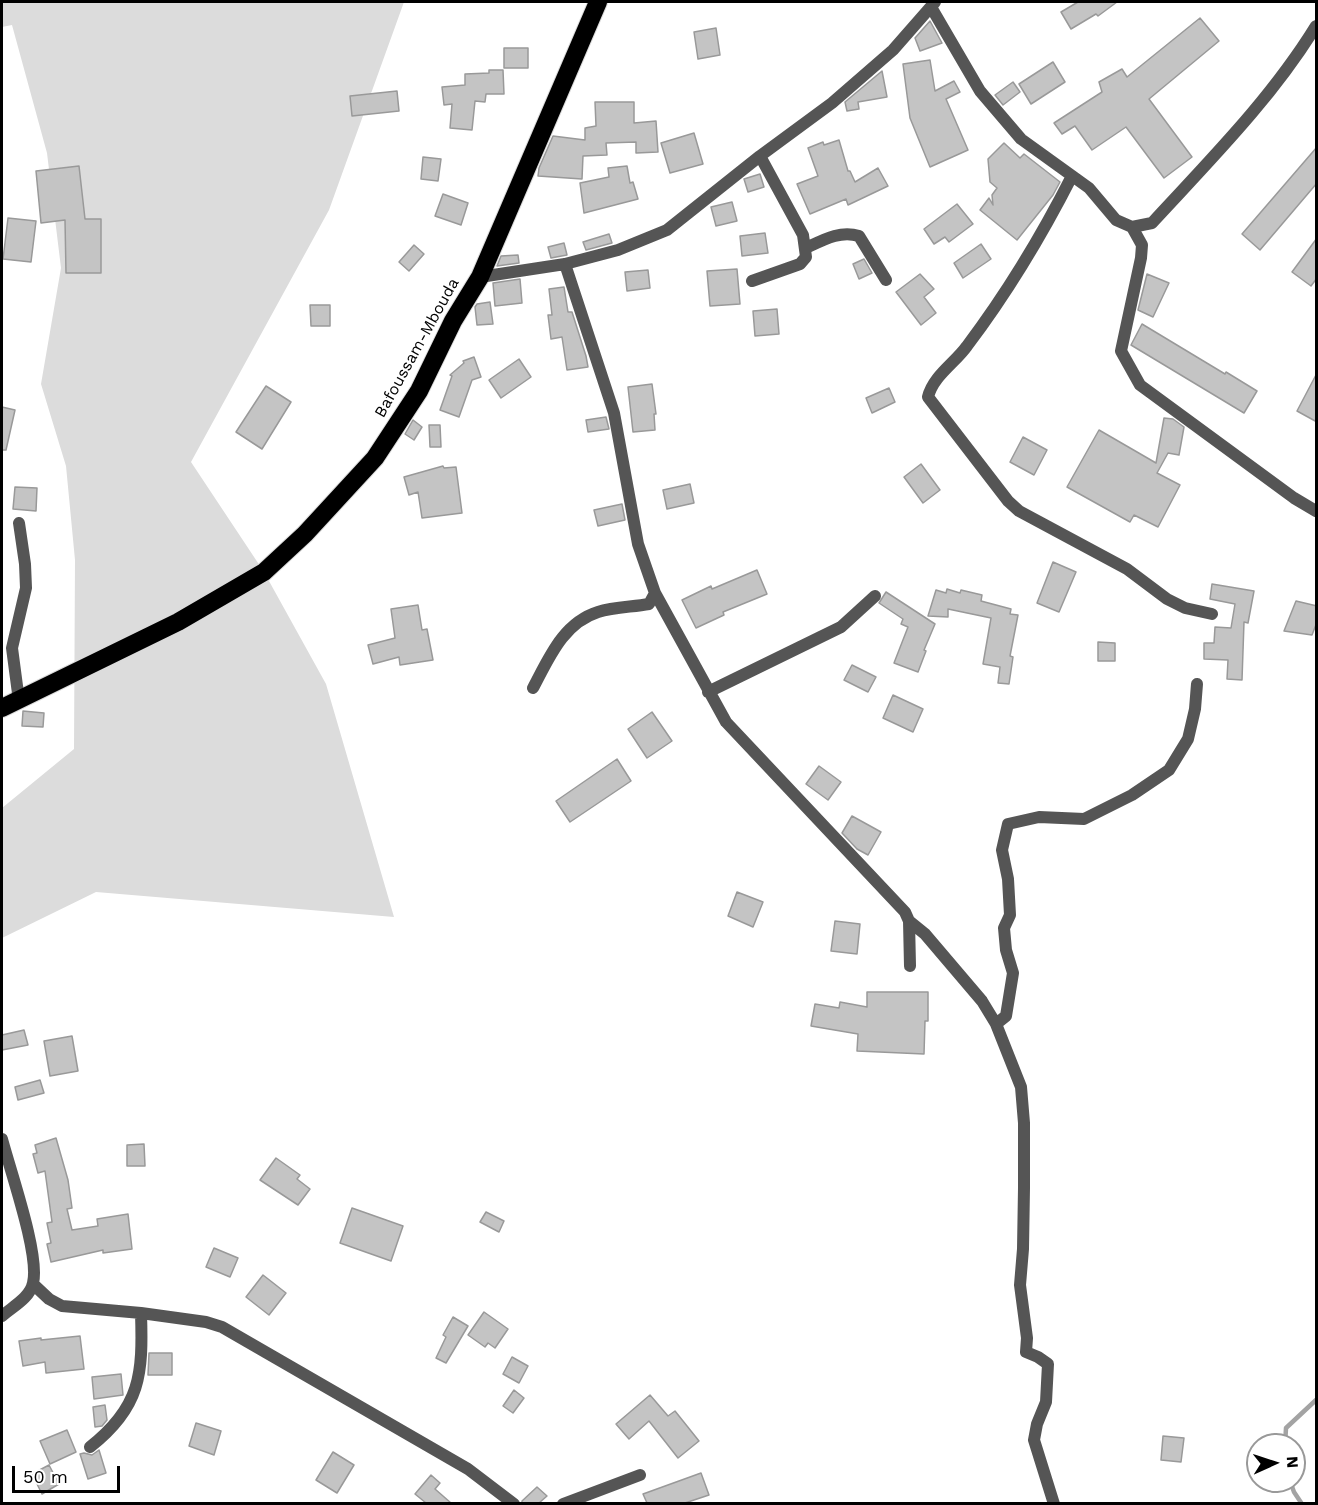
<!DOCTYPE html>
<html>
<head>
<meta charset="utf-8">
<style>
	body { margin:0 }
	#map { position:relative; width:1318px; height:1505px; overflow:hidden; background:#fff; font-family:"Work Sans",sans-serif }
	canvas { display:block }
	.frame { position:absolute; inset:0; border:3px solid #000; pointer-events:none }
	.north { position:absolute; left:1246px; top:1433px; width:60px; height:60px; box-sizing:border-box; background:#fff; border:2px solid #999; border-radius:50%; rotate:87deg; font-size:16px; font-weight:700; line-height:24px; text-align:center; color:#000 }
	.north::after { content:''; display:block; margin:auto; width:21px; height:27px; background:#000; clip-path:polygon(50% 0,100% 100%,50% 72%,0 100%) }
	.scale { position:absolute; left:12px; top:1466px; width:108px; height:27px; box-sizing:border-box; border:3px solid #000; border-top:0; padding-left:8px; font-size:18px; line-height:21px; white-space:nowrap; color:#000; -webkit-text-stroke:4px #fff; paint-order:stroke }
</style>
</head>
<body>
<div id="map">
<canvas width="1318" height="1505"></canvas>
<div class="frame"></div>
<div class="north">N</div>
<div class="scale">50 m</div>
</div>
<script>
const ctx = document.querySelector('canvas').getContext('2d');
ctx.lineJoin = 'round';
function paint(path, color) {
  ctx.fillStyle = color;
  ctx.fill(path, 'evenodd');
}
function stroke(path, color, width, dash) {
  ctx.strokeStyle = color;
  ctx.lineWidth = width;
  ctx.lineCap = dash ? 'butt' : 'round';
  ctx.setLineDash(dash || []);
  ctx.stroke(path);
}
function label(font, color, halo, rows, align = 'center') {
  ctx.font = font + ' "Work Sans",sans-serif';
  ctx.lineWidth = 4.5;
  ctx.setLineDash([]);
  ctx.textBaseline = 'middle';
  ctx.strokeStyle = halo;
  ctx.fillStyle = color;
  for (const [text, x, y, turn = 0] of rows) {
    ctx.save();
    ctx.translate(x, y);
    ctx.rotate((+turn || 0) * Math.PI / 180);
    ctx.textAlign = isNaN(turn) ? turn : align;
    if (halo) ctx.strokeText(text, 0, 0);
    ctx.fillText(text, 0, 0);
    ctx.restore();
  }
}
const green = new Path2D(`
	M2 2H404L329 210 191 462 264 572 326 684 394 917 96 892 2 938V808L74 749 75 560 66 466 41 384 61 268 47 153 12 25 2 27Z`);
const stream = new Path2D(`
	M1285 1445 1286 1428 1316 1400
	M1290 1481 1294 1492 1302 1504`);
const building = new Path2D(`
	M1078 2H1117L1098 16 1096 14 1071 29 1061 12Z
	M1200 18 1219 41 1149 99 1192 157 1164 178 1126 127 1092 150 1075 126 1062 134 1054 123 1102 92 1099 82 1122 69 1127 77Z
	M930 21 942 43 920 51 915 38Z
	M716 28 720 55 698 59 694 32Z
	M504 48H528V68H504Z
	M930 60 935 91 954 81 960 92 946 99 968 150 930 167 910 118 903 64Z
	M1053 62 1065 82 1031 104 1019 84Z
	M489 70H503L504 94H486L485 102 475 101 472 130 450 128 452 104 444 105 442 87 465 85V74L489 73Z
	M882 71 887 97 858 102 859 109 847 111 845 102Z
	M1013 82 1020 92 1003 105 995 95Z
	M397 91 399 111 352 116 350 96Z
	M595 102H634V123L656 121 658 152 636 153V142L606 143 607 155 583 156 582 179 538 176 539 168 553 136 585 140V128L596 126Z
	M694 133 703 164 670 173 661 143Z
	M839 140 848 171H850L855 182 878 168 888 186 848 205 846 199 810 214 797 184 818 176 808 148 823 142 824 145Z
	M1004 143 1020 158 1024 154 1060 182 1053 195 1017 240 980 210 989 198 993 205 992 195 997 188 990 182 988 159Z
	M1317 147V183L1260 250 1242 234Z
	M423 157 441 159 438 181 421 179Z
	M79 166 85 219H101V273H66L65 220 41 223 36 171Z
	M627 166 630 183 633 182 638 199 584 213 580 183 609 177 608 168Z
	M760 174 764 187 748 192 744 179Z
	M443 194 468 203 461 225 435 216Z
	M732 202 737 221 716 226 711 207Z
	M957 204 973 224 949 242 945 237 934 244 924 229Z
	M8 218 36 221 31 262 3 259Z
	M765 233 768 253 742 256 740 236Z
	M609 234 612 243 586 250 583 242Z
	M1317 238V278L1311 286 1292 272Z
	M564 243 567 255 551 258 548 247Z
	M981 244 991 259 963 278 954 263Z
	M414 245 424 254 409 271 399 262Z
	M518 255 519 263 497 266 501 256Z
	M864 259 872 273 859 279 853 264Z
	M737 269 740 304 710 306 707 271Z
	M648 270 650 288 627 291 625 272Z
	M920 274 934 289 924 297 936 313 921 325 896 292Z
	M1147 274 1169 283 1153 317 1138 310Z
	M520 279 522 303 495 306 493 283Z
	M564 287 568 312H572L586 356 588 367 567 370 562 337 551 339 548 315H552L549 289Z
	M490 302 493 324 477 325 475 307 477 304Z
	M310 305H330V326H311Z
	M777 309 779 334 755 336 753 311Z
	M1142 324 1225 374 1226 372 1257 391 1244 413 1131 345Z
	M474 357 481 377 472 380 459 417 440 410 452 376 450 375 464 363 463 361Z
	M519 359 531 377 501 398 489 380Z
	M1317 373V422L1297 411Z
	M652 384 656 414H654L655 430 633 432 628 387Z
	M266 386 291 402 262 449 236 432Z
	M889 388 895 402 872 413 866 398Z
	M2 407 15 410 6 450H2Z
	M606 417 609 429 588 432 586 420Z
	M1164 418 1173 419 1184 427 1179 455 1168 453 1157 473 1180 485 1158 527 1134 515 1130 522 1067 487 1099 430 1156 463Z
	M413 420 422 427 414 440 405 434Z
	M429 425H440L441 447H430Z
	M1023 437 1047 450 1034 475 1010 462Z
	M921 464 940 490 923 503 904 477Z
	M443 466 444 468 456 467 462 513 422 518 418 492 409 495 404 477Z
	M690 484 694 503 667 509 663 490Z
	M15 487 37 488 36 511 13 509Z
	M622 504 625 520 598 526 594 510Z
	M1053 562 1076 572 1059 612 1037 603Z
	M757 570 767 594 723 612 724 615 696 628 682 600 711 586 712 589Z
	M1212 584 1254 591 1248 623 1244 622 1242 680 1227 679 1228 660 1204 659V643H1214L1215 627 1231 628 1235 604 1210 599Z
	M947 589 960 593 961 590 982 595 981 601 1011 609 1010 614 1018 615 1010 656 1013 657 1009 684 998 683 1000 667 983 664 991 618 948 609V617L928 616 936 590 946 593Z
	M886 592 935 624 924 650 926 651 918 672 894 663 908 627 901 624 903 619 879 603Z
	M1296 601 1317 606V622L1312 635 1284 631Z
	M418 605 422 630 427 629 433 660 400 665 399 657 373 664 368 645 395 638 391 609Z
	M1098 642 1115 643V661H1098Z
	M852 665 876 677 868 692 844 680Z
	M893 695 923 709 913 732 883 718Z
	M23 711 44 713 43 727 22 726Z
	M652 712 672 741 647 758 628 729Z
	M617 759 631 781 570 822 556 801Z
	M819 766 841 782 828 800 806 784Z
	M852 816 881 832 868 855 857 849 842 833Z
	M737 892 763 902 753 927 728 916Z
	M835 921 860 924 857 954 831 951Z
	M867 992H928V1021H925L924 1054 857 1051 858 1034 811 1026 815 1004 839 1008 840 1002 867 1007Z
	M24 1030 28 1045 2 1050V1035Z
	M72 1036 78 1071 50 1076 44 1041Z
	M40 1080 44 1093 18 1100 15 1087Z
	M56 1138 68 1180 72 1208 67 1209 72 1230 98 1226 97 1219 128 1214 132 1249 103 1253V1250L51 1262 47 1244 51 1243 47 1223 52 1222 45 1171 38 1173 33 1154 37 1153 35 1145Z
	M144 1144 145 1166H127V1145Z
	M276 1158 300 1175 297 1179 310 1189 298 1205 260 1180Z
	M352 1208 403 1226 391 1261 340 1243Z
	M486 1212 504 1221 499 1232 480 1222Z
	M214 1248 238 1258 230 1277 206 1267Z
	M263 1275 286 1293 269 1315 246 1297Z
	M484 1312 508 1329 495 1348 488 1343 485 1347 468 1335Z
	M453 1317 468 1326 446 1363 436 1358 446 1337 443 1335Z
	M80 1336 84 1369 46 1373 45 1362 23 1366 19 1341 41 1338V1340Z
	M149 1353H172V1375H148Z
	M512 1357 528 1366 519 1383 503 1374Z
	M121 1374 123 1395 94 1399 92 1377Z
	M514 1390 524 1398 513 1413 503 1406Z
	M650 1395 668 1416 675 1411 699 1441 678 1458 649 1421 629 1439 616 1424Z
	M105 1405 107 1420 102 1426 95 1427 93 1407Z
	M196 1423 221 1431 214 1455 189 1446Z
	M67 1430 76 1452 50 1464 40 1441Z
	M1163 1436 1184 1438 1181 1462 1161 1460Z
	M99 1450 106 1473 88 1479 80 1454 84 1453 92 1455Z
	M333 1452 354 1465 337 1493 316 1480Z
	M49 1465 59 1484 42 1494 32 1474Z
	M701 1473 709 1495 685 1503H647L643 1494Z
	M431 1475 440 1483 435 1489 451 1503H426L415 1494Z
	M537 1487 547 1496 539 1503H522V1501Z`);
const street = new Path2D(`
	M931 7 980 91 1021 139 1089 188 1116 220 1132 227 1152 223C1210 160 1271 99 1316 26
	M1072 176C1042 235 1007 293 967 346 955 363 933 376 928 397L1008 501 1019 511 1127 569 1167 599 1185 608 1212 614
	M1132 227 1142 245 1141 258 1121 351 1140 385 1294 498 1316 511
	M806 248C823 240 840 230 859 236L886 280
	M565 264 614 413 638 544 655 593 726 722 905 912 909 921 910 966
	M480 277 565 264 618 250 667 230 760 156 832 103 893 50 935 2
	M752 281 800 264 806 257 803 235 760 156
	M533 688C549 658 563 623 598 612 614 607 633 607 649 604L655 593
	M708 692 841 627 875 596
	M19 701 12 648 26 588 25 564 19 523
	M909 921 925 934 982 1001 996 1024 1021 1087 1024 1123V1188L1023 1249 1020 1285 1027 1338 1026 1352 1038 1357 1048 1364 1046 1402 1037 1424 1034 1440 1054 1504
	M996 1024 1006 1016 1013 973 1006 950 1004 928 1010 915 1008 879 1002 850 1008 824 1039 817 1084 819 1132 795 1169 770 1188 739 1195 709 1197 684
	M2 1139C10 1170 40 1255 33 1283 30 1298 12 1307 2 1316
	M33 1284 49 1299 62 1306 141 1313 206 1322 222 1327 468 1469 514 1504
	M90 1447C141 1407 143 1374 141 1313
	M563 1504 640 1475`);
const highway = new Path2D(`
	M2 708 178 622 264 572 305 534 375 458 419 391 453 321 480 277 598 2`);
const streetNames = [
	["Bafoussam-Mbouda",417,348,-61]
];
paint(green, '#dcdcdc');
stroke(stream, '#a3a3a3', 4.5);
paint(building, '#c4c4c4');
stroke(building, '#999', 1.5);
stroke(highway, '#dbdbdb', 20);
stroke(street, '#555', 12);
stroke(highway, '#000', 18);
label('16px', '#000', '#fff', streetNames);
</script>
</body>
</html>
